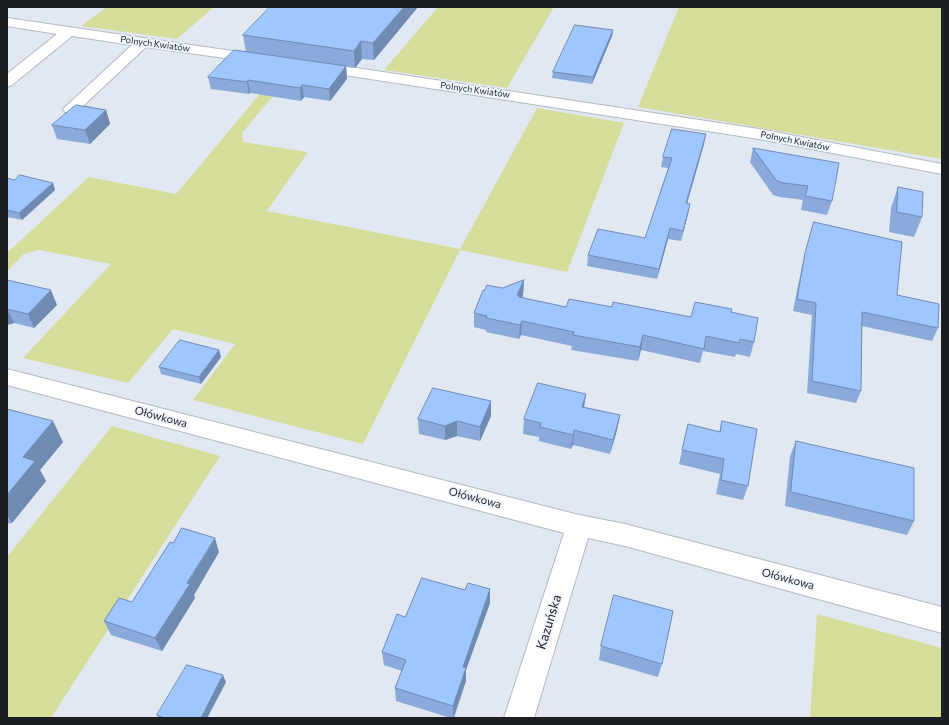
<!DOCTYPE html>
<html>
<head>
<meta charset="utf-8">
<style>
	body { margin:0 }
	#map { position:relative; width:949px; height:725px; overflow:hidden; background:#e1e8f1; font-family:Commissioner,sans-serif }
	canvas { display:block }
	.frame { position:absolute; inset:0; border:8px solid #1c1f22; pointer-events:none }
</style>
</head>
<body>
<div id="map">
<canvas width="949" height="725"></canvas>
<div class="frame"></div>
</div>
<script>
const ctx = document.querySelector('canvas').getContext('2d');
ctx.lineJoin = 'round';
function paint(path, color) {
  ctx.fillStyle = color;
  ctx.fill(path, 'evenodd');
}
function stroke(path, color, width, dash) {
  ctx.strokeStyle = color;
  ctx.lineWidth = width;
  ctx.lineCap = dash ? 'butt' : 'round';
  ctx.setLineDash(dash || []);
  ctx.stroke(path);
}
function label(font, color, halo, rows, align = 'center') {
  ctx.font = font + ' Commissioner,sans-serif';
  ctx.lineWidth = 3.5;
  ctx.setLineDash([]);
  ctx.textBaseline = 'middle';
  ctx.strokeStyle = halo;
  ctx.fillStyle = color;
  for (const [text, x, y, turn = 0] of rows) {
    ctx.save();
    ctx.translate(x, y);
    ctx.rotate((+turn || 0) * Math.PI / 180);
    ctx.textAlign = isNaN(turn) ? turn : align;
    if (halo) ctx.strokeText(text, 0, 0);
    ctx.fillText(text, 0, 0);
    ctx.restore();
  }
}
const green = new Path2D(`
	M107 7H214L177 39 81 26Z
	M438 7H554L507 88 384 70Z
	M679 7H942V159L638 107Z
	M280 70 294 71 242 133 243 142 308 152 267 211 460 249 537 108 624 123 567 272 460 250 363 444 193 400 235 344 173 329 128 383 23 358 111 264 39 250 24 254 7 271V253L89 177 176 194Z
	M112 426 220 456 51 718H7V557Z
	M817 614 942 648V718H810Z`);
const minor = new Path2D(`
	M7 18 260 55 265 56 267 59 265 62 260 63 146 47 83 106 96 109 98 112 96 115 90 117 65 112 63 109 132 45 72 36 12 85 7 87V74L57 34 7 26Z
	M317 62 759 129 942 164V174L759 139 312 70 309 67 312 64Z
	M7 369 579 515 625 524 942 607V633L625 546 588 538 534 718H504L564 533 7 385Z`);
const wall = new Path2D(`
	M418 7 374 60 362 59 355 68 346 67 347 79 330 101 304 97 301 101 250 93 249 94 211 89 208 77 246 52 243 35Z
	M613 30 612 36 592 84 552 78 553 72Z
	M106 110 110 124 90 144 57 139 52 125Z
	M704 144 687 203 690 204 688 214 681 241 668 239 657 279 587 266 588 255 645 238 668 168 661 167 663 157Z
	M753 148 832 201 827 215 801 210 803 200 780 197 773 195 750 162Z
	M7 178 14 180 53 183 55 190 22 220 7 217Z
	M898 187 922 217 914 237 889 232 891 208Z
	M814 222 897 295 938 328 932 341 862 326 861 391 856 403 807 393 812 315 793 311 802 266Z
	M7 280 57 305 34 328 14 323 7 325Z
	M524 280 523 295 522 298 566 307H612L691 317 731 312 754 342 750 357 736 354 735 357 703 351 700 363 641 350 638 361 571 350 572 346 521 335 519 339 486 332V330L474 327V313L484 291 502 288Z
	M219 350 221 357 201 384 161 374 159 367Z
	M491 401V416L480 441 457 436 445 440 419 434 418 419Z
	M585 407 620 415 617 430 610 454 573 445 571 449 539 441V437L523 434 524 419Z
	M7 409 63 442 40 470 46 481 12 523 7 524Z
	M722 421 748 486 743 500 716 494 720 474 679 464 688 424 719 432Z
	M796 441 914 521 907 535 785 506 790 456Z
	M219 552 194 595 195 598 162 651 111 635 104 621 132 602Z
	M490 589V603L466 670V681L454 718H451L396 701 395 688 402 671 384 665 382 652 405 617 465 590Z
	M601 646 662 664 658 677 599 660Z
	M226 682 207 718H158L157 715Z`);
const shadedWall = new Path2D(`
	M404 7H418L374 60 373 43Z
	M613 30 612 36 592 84 593 77Z
	M361 41 362 59 355 68 354 51Z
	M346 66 347 79 330 101 329 89Z
	M248 80 250 93 249 94 247 82Z
	M302 85 304 97 301 101 300 88Z
	M106 110 110 124 90 144 85 130Z
	M706 134 704 144 684 214 686 203Z
	M53 183 55 190 22 220 19 213Z
	M690 204 688 214 681 241 683 231Z
	M670 228 668 239 657 279 659 269Z
	M524 280 523 295 519 305 517 295Z
	M51 290 57 305 34 328 28 314Z
	M7 309 14 323 7 325Z
	M522 321 521 335 519 339 520 325Z
	M643 335 641 350 638 361 640 347Z
	M219 350 221 357 201 384 199 377Z
	M586 394 584 408 582 407Z
	M491 401V416L480 441V427Z
	M620 415 617 430 610 454 613 440Z
	M53 421 63 442 40 470 46 481 12 523 7 515V495L23 457Z
	M457 421V436L445 440V426Z
	M574 430 573 445 571 449 573 435Z
	M215 538 219 552 194 595 195 598 162 651 155 638Z
	M490 589V603L466 670V681L453 718V706L463 667Z
	M223 675 226 682 207 718H201Z`);
const building = new Path2D(`
	M270 7H404L373 43 361 41 354 51 243 35Z
	M575 25 613 30 593 77 553 72Z
	M234 50 346 66 329 89 302 85 300 88 248 80 247 82 208 77Z
	M76 105 106 110 85 130 52 125Z
	M672 129 706 134 686 203 690 204 683 231 670 228 659 269 588 255 598 229 645 238 672 158 663 157Z
	M753 148 839 163 832 201 805 196 808 186 784 183 777 181Z
	M20 175 53 183 19 213 7 210V178L14 180Z
	M898 187 923 192 922 217 897 212Z
	M814 222 902 242 897 295 939 304 938 328 862 312 861 391 812 381 816 303 797 299 805 253Z
	M7 280 51 290 28 314 7 309Z
	M524 280 517 295 519 296V297L566 307 569 299 612 307 613 302 691 317 695 302 732 309 731 312 758 318 754 342 740 339 739 343 706 336 704 349 643 335 640 347 573 335 574 332 522 321 520 325 486 318 487 316 474 313 483 290 484 291 487 285 502 288Z
	M180 340 219 350 199 377 159 367Z
	M538 383 586 394 582 407 620 415 613 440 574 430 573 435 540 427 541 423 524 419Z
	M433 388 491 401 480 427 457 421 445 426 418 419Z
	M7 409 53 421 23 457 35 461 7 495Z
	M722 421 757 429 748 486 721 480 724 459 682 450 688 424 720 432Z
	M796 441 914 468V521L791 492Z
	M182 528 215 538 187 583 190 584 155 638 104 621 119 598 132 602 170 542 173 543Z
	M422 578 465 590 468 583 490 589 463 667 466 668 453 706 395 688 406 660 382 652 397 614 405 617Z
	M614 595 673 611 662 664 601 646Z
	M187 665 223 675 201 718H164L157 715Z`);
const farStreetnames = [
	["Polnych Kwiatów",155,44,8],
	["Polnych Kwiatów",475,90,8],
	["Polnych Kwiatów",795,141,11]
];
const streetNames = [
	["Ołówkowa",161,417,15],
	["Ołówkowa",475,498,15],
	["Ołówkowa",788,579,15]
];
const nearStreetnames = [
	["Kazuńska",549,622,-73]
];
paint(green, '#d6dd9a');
stroke(minor, '#b2b9c2', 2);
paint(minor, '#fff');
paint(wall, '#89aada');
paint(shadedWall, '#6f8bb2');
paint(building, '#9fc6fe');
stroke(building, '#6f8bb2', 1);
label('9px', '#1c1f22', '#eef5ff', farStreetnames);
label('11px', '#1c1f22', '#eef5ff', streetNames);
label('13px', '#1c1f22', '#eef5ff', nearStreetnames);
</script>
</body>
</html>
